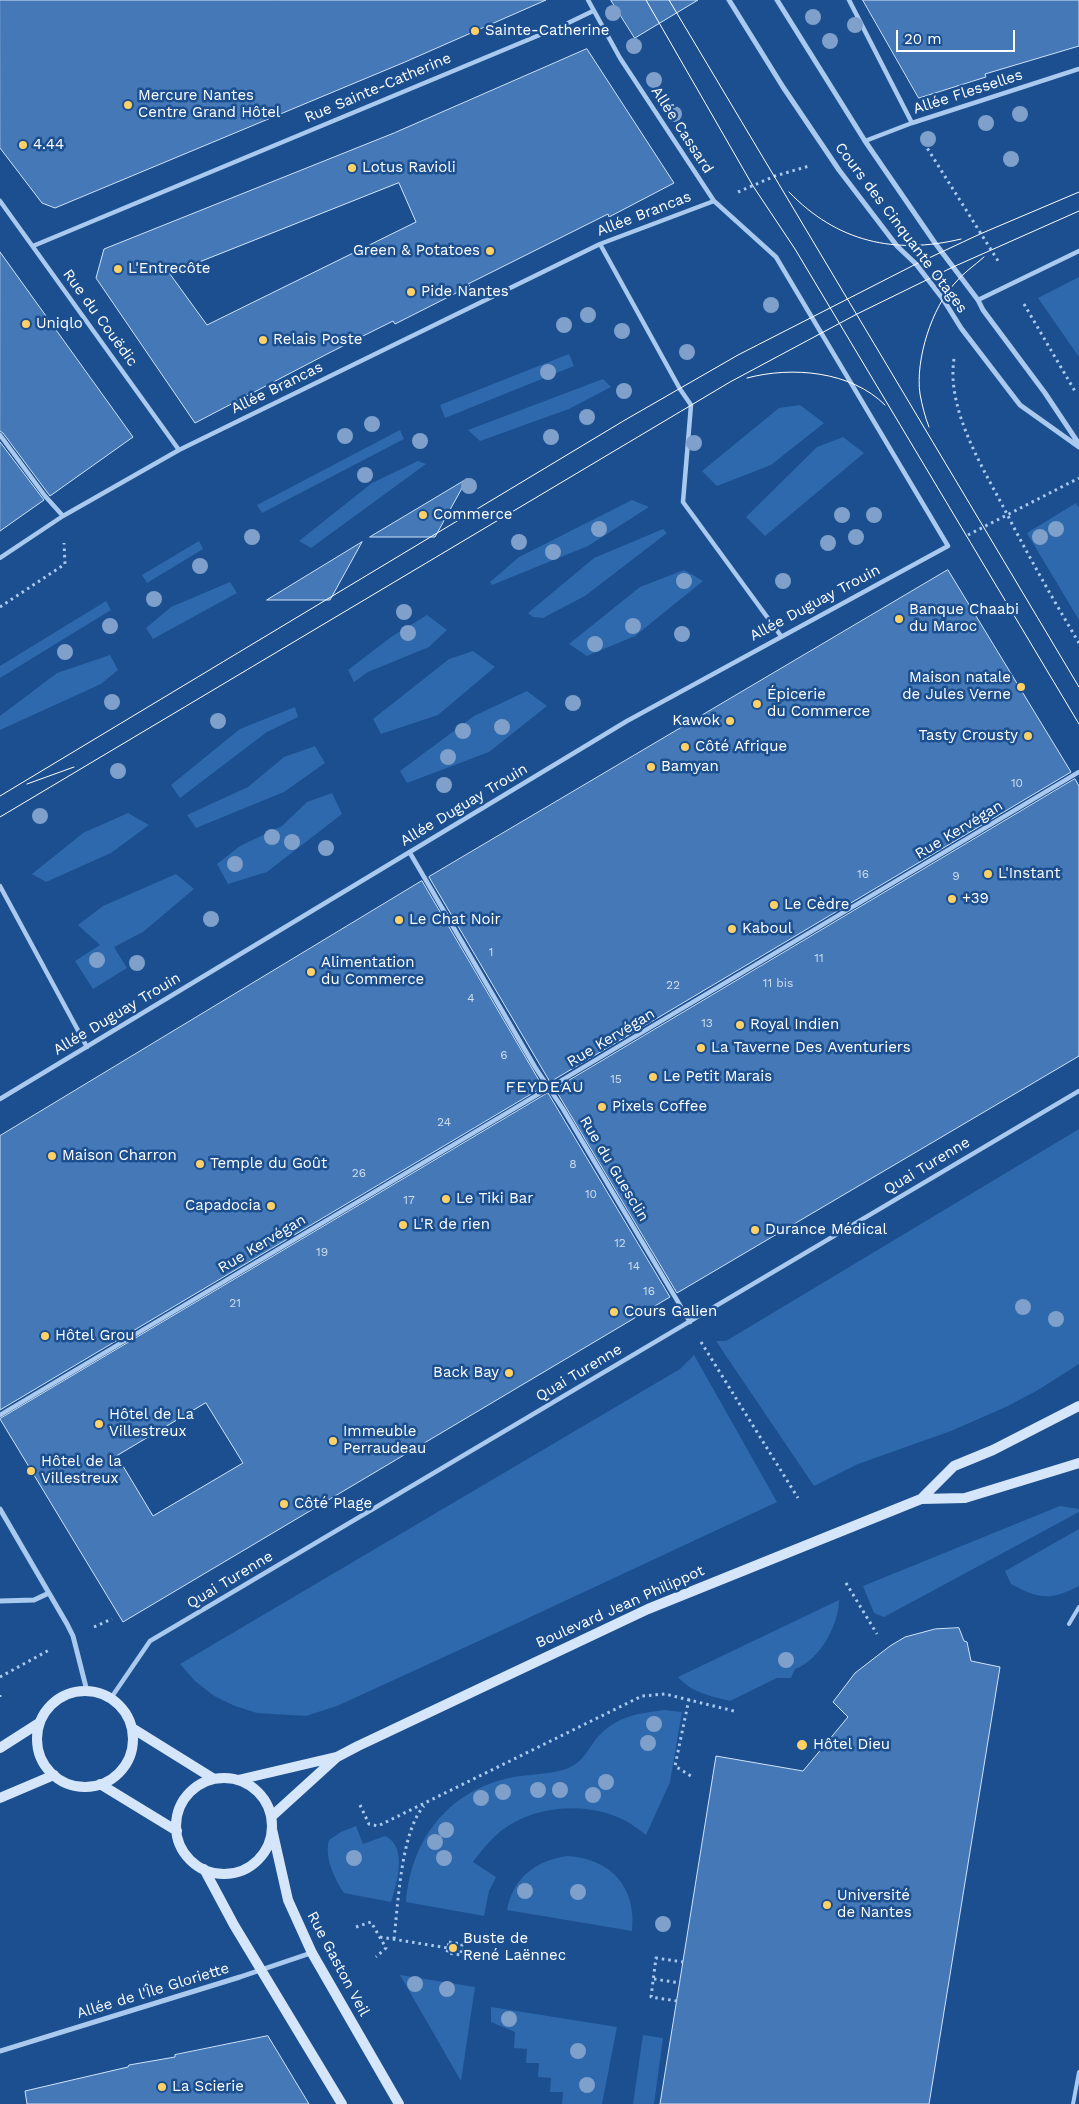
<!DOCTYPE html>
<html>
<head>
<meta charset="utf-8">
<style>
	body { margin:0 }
	#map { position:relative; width:1079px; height:2104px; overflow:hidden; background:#1b4f8f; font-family:"Work Sans",sans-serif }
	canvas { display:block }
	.scale { position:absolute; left:896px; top:30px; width:119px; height:22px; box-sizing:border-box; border:2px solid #fff; border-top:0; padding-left:6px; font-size:15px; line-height:18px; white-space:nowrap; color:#fff; -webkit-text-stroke:4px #1b4f8f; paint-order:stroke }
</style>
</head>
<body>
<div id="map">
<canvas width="1079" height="2104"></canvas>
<div class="scale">20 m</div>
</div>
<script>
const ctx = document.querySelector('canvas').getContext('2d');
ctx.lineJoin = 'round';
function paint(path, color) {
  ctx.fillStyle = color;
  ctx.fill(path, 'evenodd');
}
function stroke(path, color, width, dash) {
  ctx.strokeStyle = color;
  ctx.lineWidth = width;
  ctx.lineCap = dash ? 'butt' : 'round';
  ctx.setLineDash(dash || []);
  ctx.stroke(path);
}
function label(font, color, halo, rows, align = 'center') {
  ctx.font = font + ' "Work Sans",sans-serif';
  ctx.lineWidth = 5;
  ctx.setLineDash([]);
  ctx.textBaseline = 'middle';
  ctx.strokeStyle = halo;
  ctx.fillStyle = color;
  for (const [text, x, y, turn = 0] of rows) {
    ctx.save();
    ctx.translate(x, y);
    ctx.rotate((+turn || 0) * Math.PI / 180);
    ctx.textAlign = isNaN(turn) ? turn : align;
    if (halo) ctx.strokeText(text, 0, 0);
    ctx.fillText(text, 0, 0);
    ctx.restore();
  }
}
const green = new Path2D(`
	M1079 277V357L1038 298Z
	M569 354 574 366 445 418 440 405Z
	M603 379 611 387 569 409 480 441 468 430Z
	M800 405 824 423 771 465 717 486 702 471 779 408Z
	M400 430 404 439 262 513 257 505Z
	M843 437 864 453 765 536 746 517 817 447Z
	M418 461 426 464 311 548 299 541 372 483Z
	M632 500 649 507 588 546 492 585 490 582 519 557Z
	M1076 503 1079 508V620L1027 533Z
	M663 529 667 533 585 596 543 618 533 617 528 613 594 558Z
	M199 541 203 549 147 583 142 575Z
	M684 570 703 581 635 636 587 656 569 644 640 587Z
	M230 582 237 593 153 639 146 628 171 607Z
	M106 601 111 610 0 678V666Z
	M427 615 447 630 429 647 368 672 354 682 348 670 391 637Z
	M473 651 495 667 438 715 381 734 373 719 449 659Z
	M110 655 118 670 101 684 0 730V716L57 673Z
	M527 691 547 706 489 752 407 783 400 771 474 716Z
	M295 707 298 717 267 732 180 798 171 785 240 729Z
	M315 746 325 763 284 792 196 828 187 815 248 787 284 757Z
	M332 793 342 814 267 872 228 884 217 864 240 846 282 826 307 802Z
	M128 813 149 825 111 853 46 882 32 874 83 833Z
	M176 874 194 889 143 932 114 947 127 968 93 989 75 961 100 945 78 925 103 906Z
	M1079 1129V1364L1038 1390 1008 1406 951 1431 858 1464 814 1486 716 1341H726Z
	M694 1355 777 1502 481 1640 337 1706 306 1716 257 1713 235 1706 214 1696 195 1681 180 1664 680 1369Z
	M1060 1506 1079 1509V1512L884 1617 874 1613 863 1586Z
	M1079 1529V1586C1050 1601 1039 1599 1011 1584L1005 1571Z
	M839 1600C839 1625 819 1661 795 1669L791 1678H777L730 1701C711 1696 692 1693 678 1677Z
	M664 1710 682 1712 670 1782 646 1835C639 1830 632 1824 624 1820 587 1801 533 1805 501 1831 490 1840 481 1851 473 1862L496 1877 489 1891 484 1916 406 1902C411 1838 450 1789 514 1777 531 1774 561 1774 574 1765 583 1760 590 1747 596 1739 616 1716 636 1714 664 1710Z
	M356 1826 363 1844 385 1836C408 1846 397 1884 391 1902L344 1893C335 1880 324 1857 329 1840L341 1832Z
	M567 1856C610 1858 637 1887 632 1931L507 1910C513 1878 535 1861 567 1856Z
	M400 1975 475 1987 461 2081Z
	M491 2007 617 2027 602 2104H562L563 2092H550L551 2078 538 2077 539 2063H526L527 2049 514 2048 515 2032 491 2022Z
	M643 2035 663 2038 654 2104H633Z`);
const building = new Path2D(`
	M0 0H546L405 62 55 208 42 203 0 148Z
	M611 0H698L635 38Z
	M863 0H1079V46L985 74 986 77 919 98Z
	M587 49 674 183 609 217 608 214 468 284 470 286 395 324 393 321 327 354 195 423 96 278 104 249 394 133ZM399 183 416 222 207 325 170 274Z
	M0 252 133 437 50 496 3 433 0 431Z
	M0 442 44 500 0 531Z
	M467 479 435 537H370Z
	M362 542 330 600H267Z
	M948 570 1071 772 550 1082 429 877Z
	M1075 779 1079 786V1056L677 1293 555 1089Z
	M422 881 543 1087 0 1410V1136Z
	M548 1093 670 1297 123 1622 0 1419ZM206 1403 243 1463 153 1516 117 1456Z
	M959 1628 964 1641 967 1642 971 1661 1000 1667 929 2104H660L716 1756 803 1771 848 1717 833 1702 855 1673 890 1646 905 1637 935 1629Z
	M268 2036 309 2104H27L25 2091 128 2067 129 2065 175 2057V2055Z`);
const path = new Path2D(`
	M924 143 1000 264
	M738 192 775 176 809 166
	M1024 304 1076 393
	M954 359C946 411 985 471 1008 516 1030 559 1054 601 1079 643
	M968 535 1079 478
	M0 607 65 564 64 543
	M701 1342 798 1498
	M846 1583 877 1634
	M94 1627 112 1619
	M0 1677 51 1649
	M0 1695V1697
	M689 1699 675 1766 694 1778
	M360 1805 369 1824 378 1826 642 1696 665 1694 734 1711
	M356 1927 371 1922 386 1948 376 1957
	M380 1937 448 1948
	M394 1939C398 1905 401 1831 424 1806
	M449 1942 462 1944 461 1955 447 1953Z
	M462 1950 492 1955
	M654 1979 680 1983
	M677 2001 651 1997 656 1958 683 1962`);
const service = new Path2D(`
	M1069 1624 1079 1607
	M1073 2104 1079 2072`);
const pedestrian = new Path2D(`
	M849 0 912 123
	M865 141 912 123 1079 69
	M0 201 179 450
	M600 244 680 389 691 405 683 502 781 636
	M33 246 566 24 593 11
	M978 300 1079 251
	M0 435 45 496 63 516
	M0 558 63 516 179 450 600 244 714 201
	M410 853 535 1067 563 1109 690 1322
	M0 886 87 1047
	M0 1099 627 721 948 546 776 257 714 201 620 58 588 0
	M0 1415 1079 772
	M111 1698 150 1641 1079 1091`);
const minor = new Path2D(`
	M729 0 783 87 839 170 897 246 916 264 943 299 961 328 1020 405 1079 447
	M777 0 865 141 935 243 978 300 983 310 1045 393 1079 444
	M0 1509 67 1624 73 1636 87 1691
	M0 1601 34 1600 49 1593
	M0 2051 240 1977 311 1953`);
const secondary = new Path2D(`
	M921 1499 954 1466 993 1450 1079 1406
	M37 1739a48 48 0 1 1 96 0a48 48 0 1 1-96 0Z
	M132 1728 214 1779
	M0 1748 39 1723
	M176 1826a48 48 0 1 1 96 0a48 48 0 1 1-96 0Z
	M238 1780 336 1757
	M100 1784 177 1831
	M0 1798 54 1775
	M271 1817 337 1757 358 1746 648 1609 921 1499 965 1498 1079 1463
	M272 1829 288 1900 312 1953 399 2104
	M204 1869 234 1925 342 2104`);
const tram = new Path2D(`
	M646 0 753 186 795 249 1079 724
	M669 0 1079 687
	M789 192C837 242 895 255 961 239
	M747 378C792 366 851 371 885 405
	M929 427C925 417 922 405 920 394 915 360 932 307 955 283 963 273 974 266 984 257
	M27 784 74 767
	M0 796 625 420 738 355 916 264 980 234 1079 192
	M0 817 730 382 857 314 953 267 1079 211`);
const trees = [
	[613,13],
	[813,17],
	[855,25],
	[830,41],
	[634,46],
	[654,80],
	[674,114],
	[1020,114],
	[986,123],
	[928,139],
	[1011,159],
	[771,305],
	[588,315],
	[564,325],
	[622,331],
	[687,352],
	[548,372],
	[624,391],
	[587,417],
	[372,424],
	[345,436],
	[551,437],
	[420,441],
	[694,443],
	[365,475],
	[469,486],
	[842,515],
	[874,515],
	[599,529],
	[1056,529],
	[252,537],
	[856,537],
	[1040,537],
	[519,542],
	[828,543],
	[553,552],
	[200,566],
	[684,581],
	[783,581],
	[154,599],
	[404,612],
	[110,626],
	[633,626],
	[408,633],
	[682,634],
	[595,644],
	[65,652],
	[112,702],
	[573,703],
	[218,721],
	[502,727],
	[463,731],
	[448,757],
	[118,771],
	[444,785],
	[40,816],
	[272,837],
	[292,842],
	[326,848],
	[235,864],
	[211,919],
	[97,960],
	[137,963],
	[1023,1307],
	[1056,1319],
	[786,1660],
	[654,1724],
	[648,1743],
	[606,1782],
	[538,1790],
	[560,1790],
	[503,1792],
	[593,1795],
	[481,1798],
	[446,1830],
	[435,1842],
	[354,1858],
	[444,1858],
	[525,1891],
	[578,1892],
	[663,1924],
	[415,1984],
	[447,1989],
	[509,2019],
	[578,2051],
	[587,2085]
];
const markers = [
	[475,31,5,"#ffd166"],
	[128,105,5,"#ffd166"],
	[23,145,5,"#ffd166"],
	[352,168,5,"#ffd166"],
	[490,251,5,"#ffd166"],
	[118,269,5,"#ffd166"],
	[411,292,5,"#ffd166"],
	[26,324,5,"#ffd166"],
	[263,340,5,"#ffd166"],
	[423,515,5,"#ffd166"],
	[899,619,5,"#ffd166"],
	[1021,687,5,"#ffd166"],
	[757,704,5,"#ffd166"],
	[730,721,5,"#ffd166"],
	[1028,736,5,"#ffd166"],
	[685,747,5,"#ffd166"],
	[651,767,5,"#ffd166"],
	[988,874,5,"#ffd166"],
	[952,899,5,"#ffd166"],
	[774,905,5,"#ffd166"],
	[399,920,5,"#ffd166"],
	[732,929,5,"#ffd166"],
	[311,972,5,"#ffd166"],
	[740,1025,5,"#ffd166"],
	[701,1048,5,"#ffd166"],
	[653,1077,5,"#ffd166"],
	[602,1107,5,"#ffd166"],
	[52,1156,5,"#ffd166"],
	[200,1164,5,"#ffd166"],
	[446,1199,5,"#ffd166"],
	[271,1206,5,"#ffd166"],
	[403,1225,5,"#ffd166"],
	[755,1230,5,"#ffd166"],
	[614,1312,5,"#ffd166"],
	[45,1336,5,"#ffd166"],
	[509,1373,5,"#ffd166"],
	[99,1424,5,"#ffd166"],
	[333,1441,5,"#ffd166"],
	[31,1471,5,"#ffd166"],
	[284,1504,5,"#ffd166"],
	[802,1745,6,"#ffd166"],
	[827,1905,5,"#ffd166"],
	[453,1948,5,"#ffd166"],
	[162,2087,5,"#ffd166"]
];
const numberNames = [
	["10",1017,783],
	["16",863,874],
	["9",956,876],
	["1",491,952],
	["11",819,958],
	["11 bis",778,983],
	["22",673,985],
	["4",471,998],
	["13",707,1023],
	["6",504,1055],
	["15",616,1079],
	["24",444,1122],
	["8",573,1164],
	["26",359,1173],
	["10",591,1194],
	["17",409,1200],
	["12",620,1243],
	["19",322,1252],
	["14",634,1266],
	["16",649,1291],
	["21",235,1303]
];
const poiNames = [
	["Sainte-Catherine",485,31],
	["Mercure Nantes",138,96],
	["Centre Grand Hôtel",138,113],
	["4.44",33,145],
	["Lotus Ravioli",362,168],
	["Green & Potatoes",480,251,"right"],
	["L'Entrecôte",128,269],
	["Pide Nantes",421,292],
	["Uniqlo",36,324],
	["Relais Poste",273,340],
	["Commerce",433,515],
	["Banque Chaabi",909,610],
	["du Maroc",909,627],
	["Maison natale",1011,678,"right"],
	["de Jules Verne",1011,695,"right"],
	["Épicerie",767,695],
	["du Commerce",767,712],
	["Kawok",720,721,"right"],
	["Tasty Crousty",1018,736,"right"],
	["Côté Afrique",695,747],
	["Bamyan",661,767],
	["L'Instant",998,874],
	["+39",962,899],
	["Le Cèdre",784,905],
	["Le Chat Noir",409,920],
	["Kaboul",742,929],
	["Alimentation",321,963],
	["du Commerce",321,980],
	["Royal Indien",750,1025],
	["La Taverne Des Aventuriers",711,1048],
	["Le Petit Marais",663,1077],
	["Pixels Coffee",612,1107],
	["Maison Charron",62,1156],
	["Temple du Goût",210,1164],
	["Le Tiki Bar",456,1199],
	["Capadocia",261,1206,"right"],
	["L'R de rien",413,1225],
	["Durance Médical",765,1230],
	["Cours Galien",624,1312],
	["Hôtel Grou",55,1336],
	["Back Bay",499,1373,"right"],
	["Hôtel de La",109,1415],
	["Villestreux",109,1432],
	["Immeuble",343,1432],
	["Perraudeau",343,1449],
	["Hôtel de la",41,1462],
	["Villestreux",41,1479],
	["Côté Plage",294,1504],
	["Hôtel Dieu",813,1745],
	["Université",837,1896],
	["de Nantes",837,1913],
	["Buste de",463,1939],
	["René Laënnec",463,1956],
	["La Scierie",172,2087]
];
const streetNames = [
	["Rue Sainte-Catherine",378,88,-23],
	["Allée Flesselles",968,92,-18],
	["Allée Cassard",682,130,57],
	["Allée Brancas",644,214,-21],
	["Cours des Cinquante Otages",901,228,53],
	["Rue du Couëdic",100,318,54],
	["Allée Brancas",277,388,-26],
	["Allée Duguay Trouin",815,603,-28],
	["Allée Duguay Trouin",464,805,-31],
	["Rue Kervégan",959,830,-31],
	["Allée Duguay Trouin",117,1014,-31],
	["Rue Kervégan",611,1038,-31],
	["Quai Turenne",927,1166,-31],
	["Rue du Guesclin",614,1169,59],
	["Rue Kervégan",262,1244,-31],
	["Quai Turenne",579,1373,-31],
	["Quai Turenne",230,1580,-31],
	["Boulevard Jean Philippot",620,1607,-24],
	["Rue Gaston Veil",338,1964,62],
	["Allée de l'Île Gloriette",153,1991,-17]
];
const neighbourhoodNames = [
	["FEYDEAU",545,1087]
];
paint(green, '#2e69ad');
paint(building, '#4478b7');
stroke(building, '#cfe3fa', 1);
stroke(path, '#a9c9ee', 3, [2.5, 4]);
stroke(service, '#a9c9ee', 4);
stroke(pedestrian, '#a9c9ee', 4.5);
stroke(minor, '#a9c9ee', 5);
stroke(secondary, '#d6e6fa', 10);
stroke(tram, '#fff', 1);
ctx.fillStyle = '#7ea0ca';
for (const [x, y] of trees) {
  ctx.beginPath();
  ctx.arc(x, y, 8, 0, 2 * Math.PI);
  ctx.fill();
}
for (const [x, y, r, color] of markers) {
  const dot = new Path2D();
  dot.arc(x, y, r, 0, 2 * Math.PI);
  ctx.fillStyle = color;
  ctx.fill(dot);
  stroke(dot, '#1b4f8f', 2);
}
label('12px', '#d0dded', null, numberNames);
label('15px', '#fff', '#1b4f8f', poiNames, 'left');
label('15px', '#fff', '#1b4f8f', streetNames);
ctx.letterSpacing = '1px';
label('16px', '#fff', '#1b4f8f', neighbourhoodNames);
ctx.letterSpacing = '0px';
</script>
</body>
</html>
